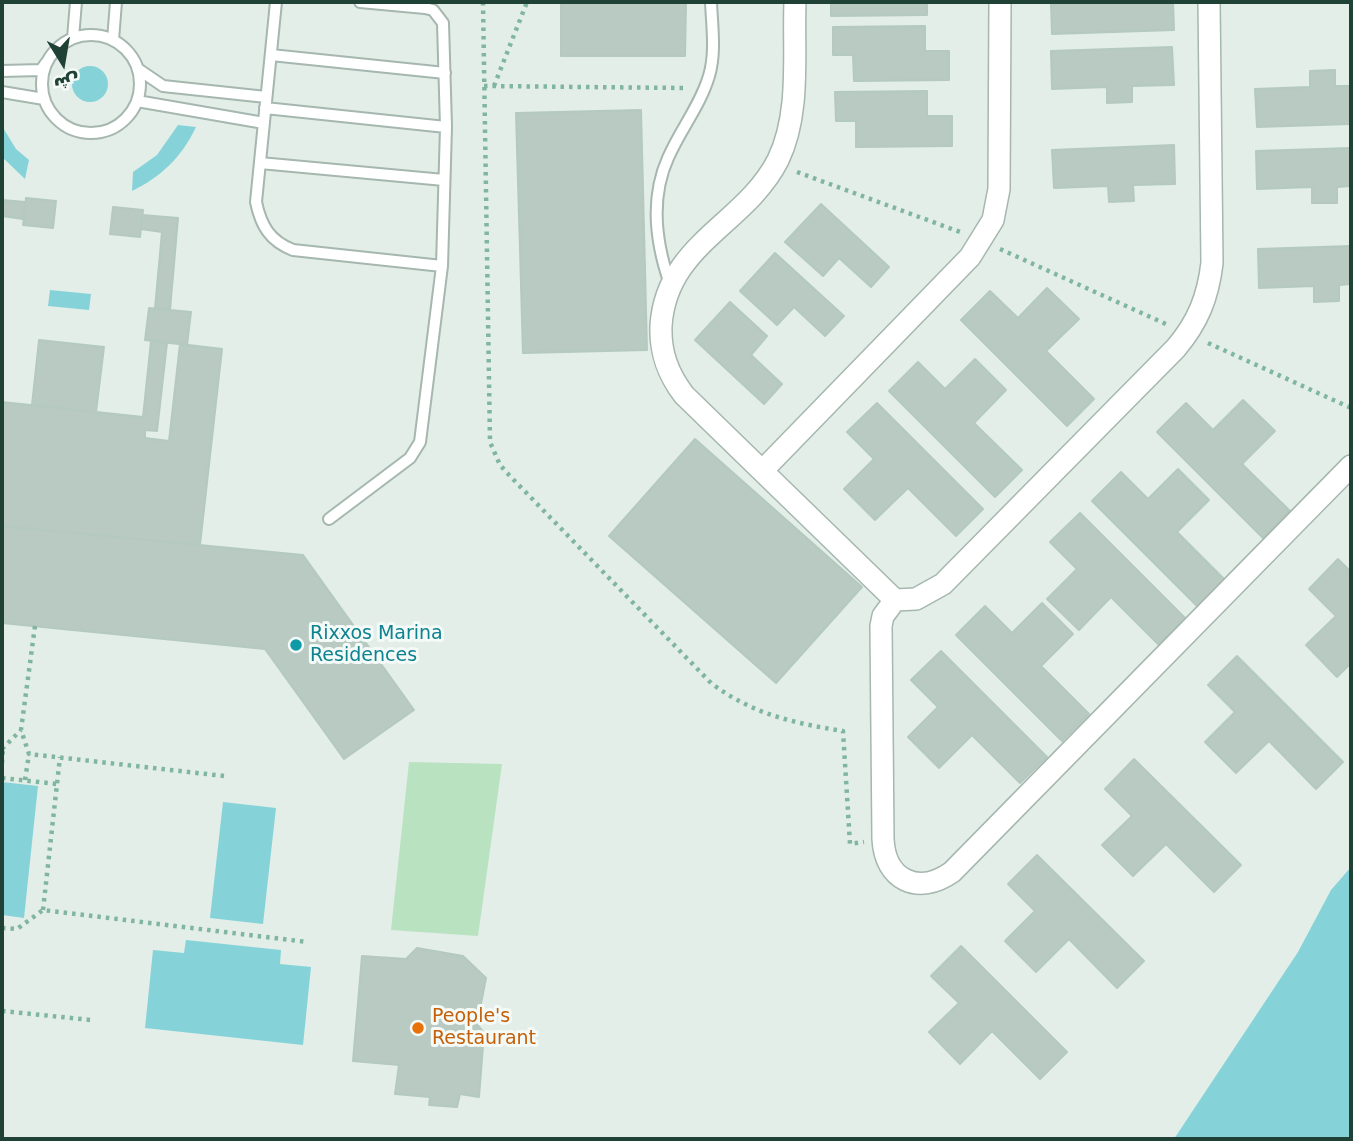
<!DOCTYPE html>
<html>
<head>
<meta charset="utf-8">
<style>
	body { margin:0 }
	#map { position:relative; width:1353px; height:1141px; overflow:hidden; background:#e3eee8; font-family:"DejaVu Sans","Noto Naskh Arabic",sans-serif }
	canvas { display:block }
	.frame { position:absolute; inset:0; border:4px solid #204236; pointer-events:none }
	.north { position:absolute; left:28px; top:28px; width:70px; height:70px; -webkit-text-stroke:5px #f4faf7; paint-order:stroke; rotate:169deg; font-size:19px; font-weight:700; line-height:28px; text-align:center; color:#204236 }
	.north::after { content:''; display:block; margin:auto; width:24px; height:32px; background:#204236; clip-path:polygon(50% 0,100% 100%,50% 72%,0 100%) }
</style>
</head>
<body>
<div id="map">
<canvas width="1353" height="1141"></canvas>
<div class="frame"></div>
<div class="north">ش</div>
</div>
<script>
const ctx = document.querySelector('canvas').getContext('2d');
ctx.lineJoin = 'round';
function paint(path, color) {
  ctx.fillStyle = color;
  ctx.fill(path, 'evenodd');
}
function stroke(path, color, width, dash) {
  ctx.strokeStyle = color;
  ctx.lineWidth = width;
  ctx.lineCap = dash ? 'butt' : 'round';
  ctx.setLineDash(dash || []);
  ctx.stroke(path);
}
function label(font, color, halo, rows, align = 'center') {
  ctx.font = font + ' "DejaVu Sans",sans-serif';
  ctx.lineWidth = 6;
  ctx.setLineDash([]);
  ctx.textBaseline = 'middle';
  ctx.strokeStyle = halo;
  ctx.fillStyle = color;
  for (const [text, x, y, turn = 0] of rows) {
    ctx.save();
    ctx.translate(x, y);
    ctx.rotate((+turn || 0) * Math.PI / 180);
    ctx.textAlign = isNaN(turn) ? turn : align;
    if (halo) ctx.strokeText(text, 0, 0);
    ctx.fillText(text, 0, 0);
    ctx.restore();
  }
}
const green = new Path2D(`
	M409 762 502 764 478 936 391 930Z`);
const water = new Path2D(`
	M72 84a18 18 0 1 1 36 0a18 18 0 1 1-36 0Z
	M178 125 196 127C182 157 161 177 132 191L133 172 157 155Z
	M2 126 16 149 29 160 25 179 2 157Z
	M50 290 91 294 89 310 48 306Z
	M2 782 38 786 24 918 2 915Z
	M223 802 276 808 263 924 210 918Z
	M1351 867V1139H1174L1298 952 1331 890Z
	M186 940 281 950 280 964 311 967 303 1045 145 1028 153 950 184 953Z`);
const building = new Path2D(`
	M561 2H686L685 56H561Z
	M831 2H927V15L831 16Z
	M1051 2H1173L1174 30 1052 34Z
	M925 26V51H949V80L854 81 853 55H833V27Z
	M1172 47 1174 85 1132 86V102L1107 103V87L1052 89 1051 51Z
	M1335 70V86H1351V124L1257 127 1255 89 1310 87V71Z
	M927 91V116H952V146L856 147V121H836L835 92Z
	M641 110 647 350 523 353 516 113Z
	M1174 145 1175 184 1133 185 1134 201 1109 202 1108 186 1054 188 1052 150Z
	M1351 148V186L1337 187V203H1312V187L1257 189 1256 151Z
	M26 198 56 201 53 228 23 225Z
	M2 200 25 202 23 219 2 216Z
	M821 204 889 267 871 287 839 258 823 276 785 242Z
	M113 207 143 210 140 237 110 234Z
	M142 215 178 218 170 310 155 308 162 232 141 229Z
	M1351 246V284L1339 285V301L1314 302V286L1259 288 1258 249Z
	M775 253 844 316 825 336 794 307 777 325 740 291Z
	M1047 288 1079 319 1046 351 1094 399 1067 426 961 320 990 291 1018 318Z
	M730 302 767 336 751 355 782 384 764 404 695 340Z
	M149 308 191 312 187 345 145 340Z
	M39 340 104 347 96 412 32 405Z
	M151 341 167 343 157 431 145 430V438L169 441 180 344 222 349 200 545 2 526V402L143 417Z
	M975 359 1006 390 974 423 1022 470 995 497 889 391 918 362 945 389Z
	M1243 400 1275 431 1242 464 1290 511 1263 538 1157 432 1186 403 1213 430Z
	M877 403 983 509 956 536 908 488 875 520 844 489 874 459 847 432Z
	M695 439 862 587 776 683 609 536Z
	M1178 469 1209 500 1177 532 1225 580 1198 607 1092 501 1121 472 1148 499Z
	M1080 513 1186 619 1159 645 1111 597 1079 630 1047 599 1077 569 1050 542Z
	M2 526 303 555 414 710 344 759 265 649 2 623Z
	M1338 559 1351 572V663L1337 677 1306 645 1336 616 1309 589Z
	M1042 603 1073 634 1041 666 1089 714 1062 741 956 635 985 606 1012 633Z
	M941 651 1047 757 1020 783 972 735 939 768 908 737 938 707 911 680Z
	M1237 656 1343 762 1316 789 1269 741 1236 773 1205 742 1235 712 1208 685Z
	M1134 759 1241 865 1214 892 1166 844 1133 876 1102 845 1132 816 1105 789Z
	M1037 855 1144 961 1117 988 1069 939 1036 972 1005 941 1035 911 1008 884Z
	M961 946 1067 1052 1040 1079 992 1031 960 1064 929 1032 959 1003 931 976Z
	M417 948 463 956 486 978 477 1024 484 1033 479 1097 460 1094 457 1107 429 1105 430 1097 395 1094 399 1065 353 1061 362 956 406 959Z`);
const path = new Path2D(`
	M483 2 490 442 500 465 509 475 711 683C752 714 793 723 843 731L850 844 864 842
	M484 86 686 88
	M494 86 527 2
	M797 172 960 232
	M1000 249 1168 325
	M1208 343 1351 408
	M35 626 21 730 29 754 224 776
	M2 749 21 730
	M2 763 3 749
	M2 778 57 784
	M25 780 29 754
	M43 910 60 757
	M2 928 17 929 43 910 307 942
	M2 1011 91 1020`);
const service = new Path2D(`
	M276 2 256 202C261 226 270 241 293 250L442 266
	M42 84a49 49 0 1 1 98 0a49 49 0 1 1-98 0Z
	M73 38 76 2
	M113 40 116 2
	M271 55 445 73
	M138 69 163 86 266 97
	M2 71 41 70 46 63
	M2 92 44 99 43 97
	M137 101 264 123
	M265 108 446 127
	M260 163 444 180
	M670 284C656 244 650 198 668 158 680 130 700 106 709 76 716 53 712 26 711 2
	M329 519 410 458 420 442 442 266 446 127 443 23 433 10 425 8 360 2`);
const minor = new Path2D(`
	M795 2C793 53 801 113 778 160 745 225 666 244 661 326 660 353 668 374 684 395L895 600
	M1209 2 1212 263C1208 297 1198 322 1176 348L943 584 916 599 895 600 883 616 881 626 883 839C885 880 918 896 952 872L1351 466
	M763 470 970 257 993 220 999 189 1000 2`);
const markers = [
	[296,645,7,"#0f9aa8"],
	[418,1028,7,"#e8710a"]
];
const cultureNames = [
	["Rixxos Marina",310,634],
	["Residences",310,656]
];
const foodNames = [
	["People's",432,1017],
	["Restaurant",432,1039]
];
paint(green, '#b9e2c1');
paint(water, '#85d3d9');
paint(building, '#b8cac1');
stroke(building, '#b4c9bf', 2);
stroke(service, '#a5b7af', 14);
stroke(minor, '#a5b7af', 24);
stroke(path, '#80b6a0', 4.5, [3.5, 5]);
stroke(service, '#fff', 10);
stroke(minor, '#fff', 21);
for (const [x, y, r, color] of markers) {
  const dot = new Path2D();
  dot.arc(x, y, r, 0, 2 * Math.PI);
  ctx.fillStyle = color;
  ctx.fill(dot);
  stroke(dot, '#f4faf7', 2.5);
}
label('19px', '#0d838f', '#f4faf7', cultureNames, 'left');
label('19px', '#c56008', '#f4faf7', foodNames, 'left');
</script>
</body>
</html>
